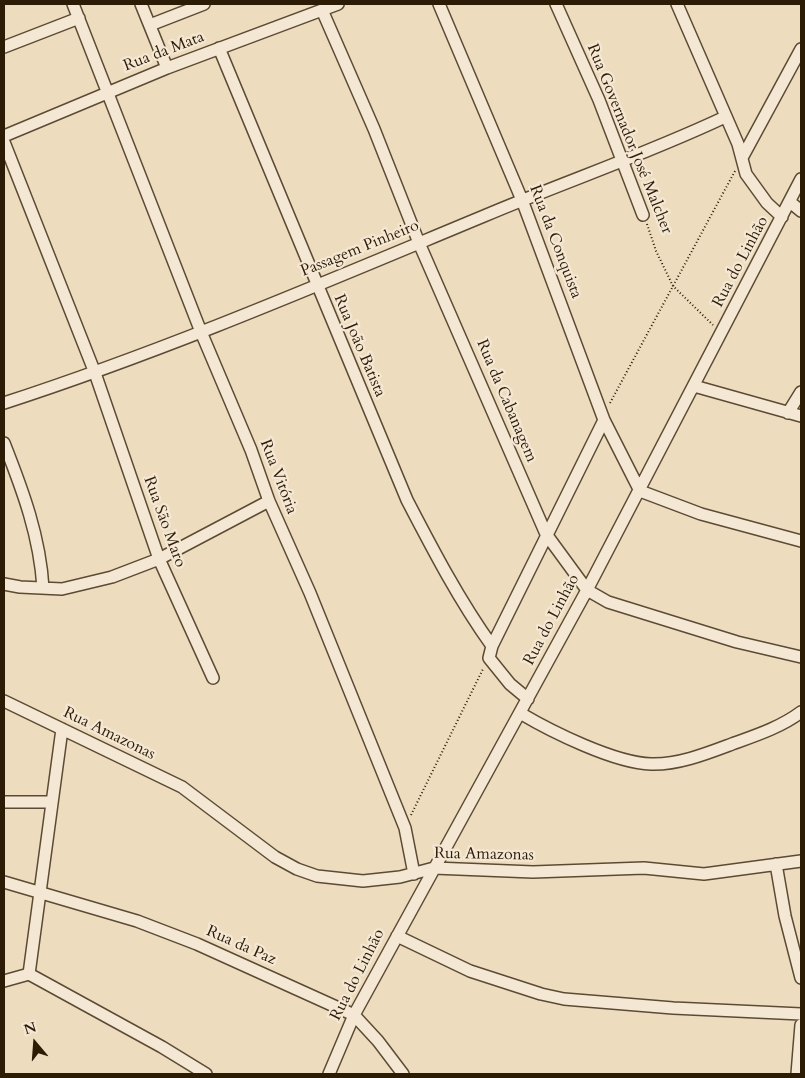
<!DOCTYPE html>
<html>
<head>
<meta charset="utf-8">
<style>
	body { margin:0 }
	#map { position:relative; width:805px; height:1078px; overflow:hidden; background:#eedcbf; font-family:Cardo,serif }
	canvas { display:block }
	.frame { position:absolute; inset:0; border:5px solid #2c1b05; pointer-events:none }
	.north { position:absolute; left:10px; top:1018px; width:50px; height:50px; -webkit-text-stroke:4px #f4e8d5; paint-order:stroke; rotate:342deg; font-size:14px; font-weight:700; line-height:20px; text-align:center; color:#2c1b05 }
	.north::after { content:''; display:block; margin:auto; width:18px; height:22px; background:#2c1b05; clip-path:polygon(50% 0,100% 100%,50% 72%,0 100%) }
</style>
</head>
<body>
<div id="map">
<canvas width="805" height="1078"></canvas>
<div class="frame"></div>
<div class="north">N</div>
</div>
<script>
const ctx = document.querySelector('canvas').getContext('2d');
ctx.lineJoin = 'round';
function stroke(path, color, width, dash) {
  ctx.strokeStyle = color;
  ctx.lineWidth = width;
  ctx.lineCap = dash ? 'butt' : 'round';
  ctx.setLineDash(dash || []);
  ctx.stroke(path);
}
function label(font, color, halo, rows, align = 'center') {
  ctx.font = font + ' Cardo,serif';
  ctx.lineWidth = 4.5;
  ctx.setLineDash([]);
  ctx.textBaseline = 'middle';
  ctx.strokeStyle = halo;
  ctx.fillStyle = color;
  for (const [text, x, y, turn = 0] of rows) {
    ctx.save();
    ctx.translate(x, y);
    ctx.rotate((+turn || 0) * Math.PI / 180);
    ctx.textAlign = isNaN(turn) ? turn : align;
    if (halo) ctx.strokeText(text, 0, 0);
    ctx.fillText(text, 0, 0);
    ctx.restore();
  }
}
const path = new Path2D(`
	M647 224 656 251 673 286 713 325
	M610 403 735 171
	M411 815 483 669`);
const street = new Path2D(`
	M73 4 201 332 251 450 269 501 310 593 405 828 414 874
	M141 4 167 68
	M439 4 522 200 604 420 640 491 701 514 801 541
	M556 4 599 100 643 215
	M677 4 738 144 746 174 767 203 782 217
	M322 10 374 129 419 243 546 534 587 590 608 602 737 642 801 657
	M150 25 204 4
	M4 47 79 18
	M219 48 407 500C433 550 459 600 492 646
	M4 136 167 68 338 4
	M4 142 95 373 159 559 213 678
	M742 158 801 49
	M790 202 801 211
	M694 386 801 416
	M4 403C167 350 325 282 484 216 564 182 647 154 725 117
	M788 413 801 392
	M4 443C23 491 40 537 43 588
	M4 584 20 587 62 589 112 577 159 559 269 501
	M528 699 510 684 489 658 492 646 604 420
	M4 701 182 787 275 857 297 869 317 876 363 881 400 877 434 868 533 872 644 868 704 874 801 861
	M520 713C552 732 615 763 651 764 678 765 708 753 732 744 757 735 781 727 801 712
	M4 802H51
	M776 864 785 916 801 978
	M4 882 137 921 197 944 354 1015 378 1041 403 1074
	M397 936 470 971 541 994 564 999 673 1008 801 1014
	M29 974 62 729
	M4 981 29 974 162 1047 206 1074
	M329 1074 354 1015 587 590 801 179
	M797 1074 801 1025`);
const streetNames = [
	["Rua da Mata",164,52,-21],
	["Rua Governador José Malcher",629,139,68],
	["Rua da Conquista",555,242,69],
	["Passagem Pinheiro",360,249,-22],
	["Rua do Linhão",741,262,-62],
	["Rua João Batista",359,346,67],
	["Rua da Cabanagem",506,401,67],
	["Rua Vitória",278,477,69],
	["Rua São Maro",164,522,70],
	["Rua do Linhão",552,620,-62],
	["Rua Amazonas",109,734,26],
	["Rua Amazonas",484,855,1],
	["Rua da Paz",241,946,24],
	["Rua do Linhão",358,975,-63]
];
stroke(street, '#5c4b34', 14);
stroke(path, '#2c1b05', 2, [1, 2.5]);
stroke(street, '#f4e8d5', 11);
label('16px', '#2c1b05', '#f4e8d5', streetNames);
</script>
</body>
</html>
